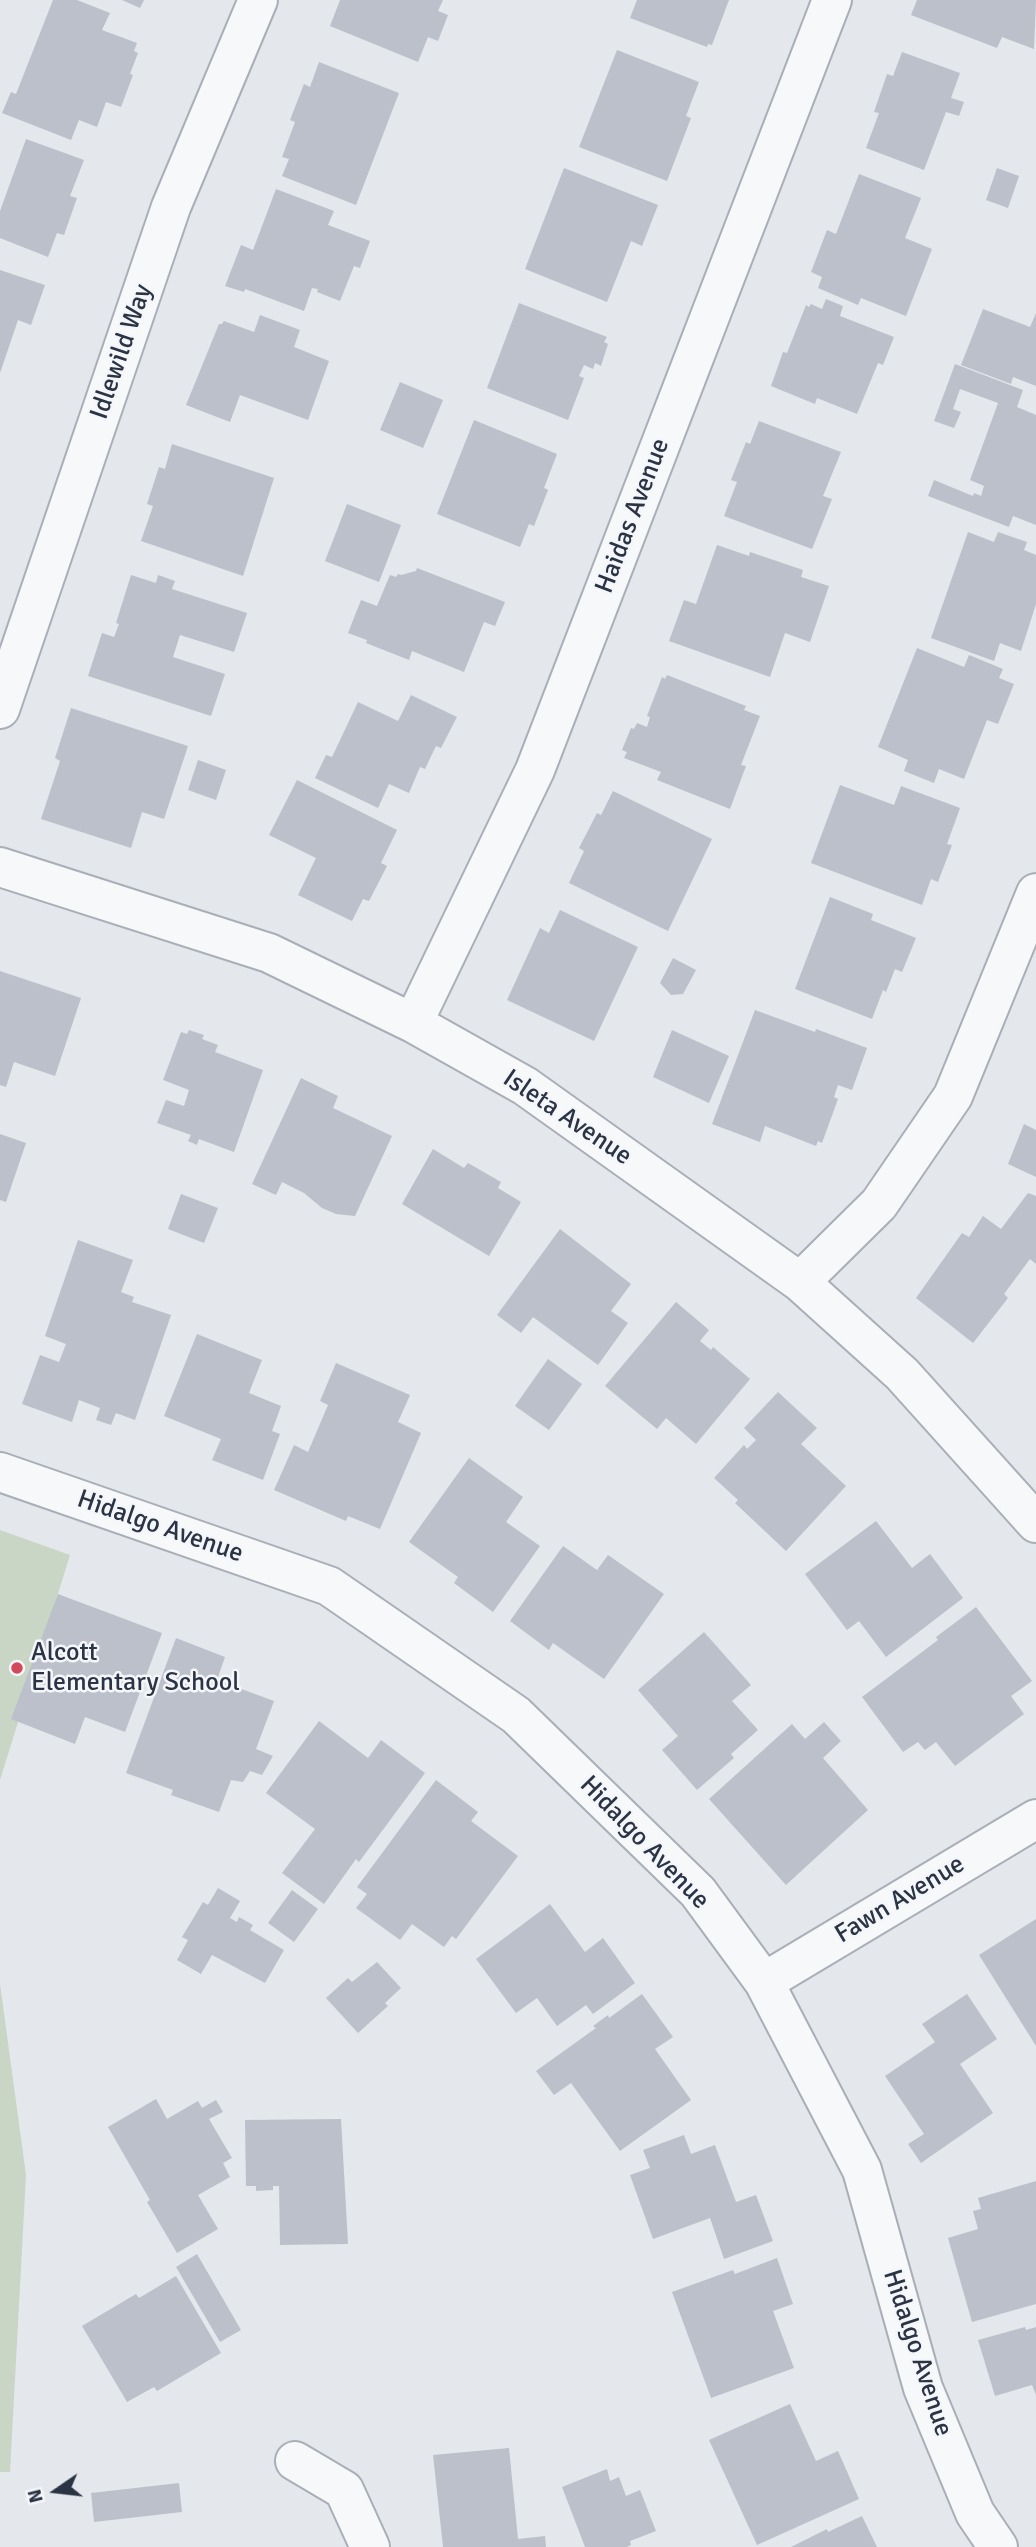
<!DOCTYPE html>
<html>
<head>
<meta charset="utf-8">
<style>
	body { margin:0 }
	#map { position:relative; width:1036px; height:2547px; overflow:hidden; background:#e4e7ec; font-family:Signika,sans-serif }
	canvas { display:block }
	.north { position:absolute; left:21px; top:2456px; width:70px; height:70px; -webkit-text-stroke:5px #f4f6f9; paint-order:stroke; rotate:256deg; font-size:19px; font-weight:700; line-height:28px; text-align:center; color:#2b3445 }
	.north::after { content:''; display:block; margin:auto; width:24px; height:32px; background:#2b3445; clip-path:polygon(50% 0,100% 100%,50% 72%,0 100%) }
</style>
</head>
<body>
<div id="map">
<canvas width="1036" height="2547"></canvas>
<div class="north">N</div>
</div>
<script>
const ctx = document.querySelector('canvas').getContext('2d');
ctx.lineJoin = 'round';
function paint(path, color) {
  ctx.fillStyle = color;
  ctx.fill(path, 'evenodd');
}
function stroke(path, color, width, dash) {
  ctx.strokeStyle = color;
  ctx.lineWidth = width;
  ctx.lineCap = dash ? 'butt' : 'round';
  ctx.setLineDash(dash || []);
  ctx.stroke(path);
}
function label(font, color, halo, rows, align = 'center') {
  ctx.font = font + ' Signika,sans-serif';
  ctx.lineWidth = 5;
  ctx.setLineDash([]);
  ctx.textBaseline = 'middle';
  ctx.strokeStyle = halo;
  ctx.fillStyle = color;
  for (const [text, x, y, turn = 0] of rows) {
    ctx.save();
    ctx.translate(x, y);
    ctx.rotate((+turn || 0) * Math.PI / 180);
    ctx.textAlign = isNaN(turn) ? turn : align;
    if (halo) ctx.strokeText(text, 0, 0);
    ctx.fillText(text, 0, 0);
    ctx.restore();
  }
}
const green = new Path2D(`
	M0 1530 70 1555 0 1780Z
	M0 1984 26 2175 10 2472H0Z`);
const building = new Path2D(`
	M53 0H77L110 13 102 30 137 43 134 51 138 53 130 74 133 75 121 107 106 102 97 127 79 120 71 140 2 113 11 92 16 94Z
	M122 0H144L140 8Z
	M340 0H443L438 11 448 15 438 41 428 37 418 62 330 26Z
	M637 0H729L712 45 708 44 707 47 630 18Z
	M917 0H1036L1034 49 1002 37 997 48 911 15Z
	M617 50 699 82 686 116 691 118 667 181 579 147Z
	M902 52 960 73 951 98 964 102 959 116 946 112 924 170 866 148 879 113 874 112 887 74 893 76Z
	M319 62 399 93 356 205 282 176 289 159 282 157 295 122 290 120 304 84 310 87Z
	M26 139 84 160 70 196 77 198 64 235 57 233 48 257 0 238V211Z
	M564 168 658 205 642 246 631 241 607 302 525 269Z
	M997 168 1019 176 1008 208 986 200Z
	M859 174 921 198 905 238 932 249 906 316 861 298 858 305 818 288 822 277 811 272 827 230 836 234Z
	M276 189 334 211 328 225 370 241 360 268 354 266 340 301 317 292 318 289 312 288 304 311 245 289 244 292 225 286 241 245 253 250Z
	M0 270 45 285 31 325 18 320 0 373Z
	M826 299 843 306 840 316 894 337 883 365 878 363 857 414 817 398 815 404 771 386 783 352 787 353 806 305 809 307 811 304 822 309Z
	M519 303 607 337 604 342 608 344 601 366 595 363 593 369 584 365 579 376 584 378 568 420 487 388Z
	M983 309 1030 327 1036 313V386L1013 377 1011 384 961 365Z
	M260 315 300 330 294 347 329 361 308 420 240 395 230 422 186 405 219 324H222L224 321 254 332Z
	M955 364 1023 390 1017 407 1036 415V525L1013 516 1009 527 928 496 934 480 973 496 974 493 981 496 984 486 970 480 998 403 960 389 953 409 961 412 954 428 934 421Z
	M400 382 443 400 423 448 380 430Z
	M474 420 557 454 544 488 548 490 534 526 529 524 520 547 437 514Z
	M759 421 841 452 823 496 832 499 812 549 724 516 737 482 731 480 746 442 750 444Z
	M172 444 274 478 243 576 141 541 153 506 147 504 159 467 165 469Z
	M347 504 401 525 379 582 325 561Z
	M968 532 994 542 998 532 1027 542 1024 550 1036 555V604L1021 651 1000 643 994 661 931 638Z
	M717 545 749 556 750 552 803 570 801 577 829 586 810 642 785 633 770 677 669 641 684 600 696 604Z
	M417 568 505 602 495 626 484 622 464 672 412 651 409 660 366 643 367 640 348 633 361 600 377 606 390 575 396 577 398 574 401 575 416 571Z
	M131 575 156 583 158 575 175 581 172 589 247 613 234 652 180 635 173 657 225 674 211 716 88 676 102 633 114 637 119 624 116 623Z
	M917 648 964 667 969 655 1003 669 999 678 1014 684 998 724 987 720 964 779 939 769 934 783 904 771 908 760 878 747Z
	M667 675 746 706 744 710 760 716 741 765 746 766 730 809 657 780 661 772 624 758 627 752 622 750 631 728 634 729 637 723 647 727 650 717 647 716 662 677 665 679Z
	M411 695 457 717 441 748 436 746 425 769 420 767 409 793 389 784 378 808 315 778 326 755 332 757 358 702 398 721Z
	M71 708 188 746 164 819 142 812 131 848 41 819 60 761 55 758Z
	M198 760 226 770 216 800 188 790Z
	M297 780 397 830 381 863 387 866 369 901 363 899 352 921 298 895 316 858 269 835Z
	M840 785 894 805 901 786 960 808 947 844 952 845 938 882 931 879 922 905 811 863Z
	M613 791 712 839 668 931 569 883 584 851 579 848 597 813 601 815Z
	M830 897 873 914 871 920 916 938 902 972 895 969 886 992 883 990 872 1019 795 989Z
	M560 910 638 947 594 1041 507 1000 540 928 549 933Z
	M673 958 696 970 683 994 671 995 660 983Z
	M0 971 81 998 55 1076 14 1062 6 1087 0 1085Z
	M755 1010 815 1032 816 1029 867 1048 852 1090 838 1085 834 1097 838 1099 822 1143 818 1141 816 1146 765 1126 760 1142 712 1124Z
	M189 1030 204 1035 202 1039 218 1045 215 1052 263 1070 234 1152 199 1139 197 1145 188 1141 191 1135 157 1123 166 1100 184 1106 189 1090 163 1080 181 1032 187 1034Z
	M672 1030 729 1056 709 1103 653 1077Z
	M301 1078 338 1096 333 1108 392 1136 355 1216 336 1214 322 1208 304 1193 282 1182 276 1195 252 1184Z
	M1024 1124 1036 1130V1177L1008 1164Z
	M0 1134 26 1143 6 1202 0 1200Z
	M433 1149 464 1168 468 1163 501 1182 498 1188 521 1202 489 1256 402 1204Z
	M1028 1193 1036 1196V1264L1030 1259 1004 1294 1008 1298 973 1343 916 1298 962 1233 969 1237 983 1216 1001 1229Z
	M181 1194 218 1208 204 1243 168 1229Z
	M560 1229 631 1284 611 1311 628 1323 598 1365 533 1317 521 1333 497 1315Z
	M78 1240 133 1260 121 1292 134 1297 132 1302 171 1315 135 1420 116 1413 111 1425 96 1420 100 1408 79 1400 72 1422 22 1404 40 1355 59 1362 66 1344 45 1336Z
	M676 1302 709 1330 700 1341 711 1350 713 1347 750 1379 696 1444 666 1418 657 1429 605 1386Z
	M197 1334 262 1360 249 1393 281 1406 272 1431 280 1434 263 1480 212 1460 221 1439 164 1416Z
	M548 1359 582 1384 549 1430 515 1406Z
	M336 1363 410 1395 398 1422 421 1433 380 1529 348 1516 346 1521 274 1490 294 1445 308 1452 328 1405 320 1401Z
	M778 1392 817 1428 801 1444 846 1486 786 1551 735 1503 738 1500 714 1478 744 1445 747 1449 756 1440 744 1428Z
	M469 1458 523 1497 506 1522 540 1546 493 1612 454 1583 458 1577 409 1542Z
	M876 1521 912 1568 930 1554 963 1598 886 1657 859 1621 847 1630 805 1574Z
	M563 1546 597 1570 608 1555 664 1594 604 1679 553 1643 549 1650 510 1621Z
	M58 1594 162 1633 125 1732 85 1717 75 1744 11 1719Z
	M976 1607 1032 1681 1011 1696 1024 1714 955 1766 936 1742 925 1750 918 1742 903 1752 862 1697 938 1640 936 1637Z
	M704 1632 751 1685 732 1701 758 1730 731 1754 734 1758 697 1790 662 1750 678 1736 638 1690Z
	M176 1638 225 1657 217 1680 274 1701 256 1749 273 1756 262 1775 250 1771 243 1782 231 1780 219 1812 171 1795 173 1790 126 1773Z
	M319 1721 368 1758 381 1740 425 1773 359 1862 356 1859 324 1904 282 1873 315 1829 266 1793Z
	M824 1722 841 1741 823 1758 868 1810 786 1885 709 1799 792 1724 805 1739Z
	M436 1780 478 1812 471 1821 518 1856 456 1939 452 1936 444 1947 412 1924 400 1940 356 1908 367 1894 357 1887Z
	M218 1888 240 1901 230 1918 237 1922 239 1917 253 1925 250 1930 284 1950 265 1983 212 1955 201 1974 177 1960 188 1940 182 1937 203 1902 208 1905Z
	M292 1890 318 1909 294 1942 268 1923Z
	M550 1904 585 1952 603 1938 635 1983 593 2014 586 2005 557 2026 537 1998 516 2013 476 1959Z
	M1036 1919V2046L979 1955Z
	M377 1962 401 1988 385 2003 388 2006 358 2033 326 1998 348 1978 352 1982Z
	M642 1994 673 2037 655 2049 691 2100 620 2151 571 2083 554 2095 536 2071 596 2028 593 2026 608 2015 609 2018Z
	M967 1994 997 2039 960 2064 993 2113 921 2163 908 2144 924 2134 885 2076 935 2042 922 2024Z
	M156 2099 167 2119 198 2101 202 2108 216 2100 223 2112 209 2119 232 2158 223 2163 230 2177 198 2195 218 2229 177 2253 147 2202 150 2200 108 2127Z
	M341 2119 348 2244 280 2245 279 2186H273V2190L256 2191V2186H246L245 2120Z
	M684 2135 691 2154 715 2145 736 2202 756 2195 773 2241 724 2259 710 2218 653 2239 630 2175 650 2168 643 2150Z
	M1036 2181V2304L972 2322 948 2238 978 2229 973 2211 981 2209 978 2198Z
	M197 2254 241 2330 220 2342 176 2267Z
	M777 2258 793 2304 773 2311 794 2368 711 2398 672 2292 733 2270 735 2274Z
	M176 2276 221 2353 157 2391 154 2387 127 2402 82 2326 136 2294 139 2298Z
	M1025 2327 1026 2330 1036 2327V2395L1032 2385 995 2396 978 2340Z
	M790 2404 816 2461 838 2451 859 2499 757 2545 709 2440Z
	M509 2448 518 2539 545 2536 546 2547H443L433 2455Z
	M607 2469 610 2481 619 2477 626 2496 640 2490 656 2531 630 2541 631 2545 627 2547H585L562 2487Z
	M179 2483 182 2512 94 2522 91 2493Z
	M862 2516 877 2547H791L827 2529 828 2532Z`);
const minor = new Path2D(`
	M0 709 171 207 258 0
	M0 867 269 953 413 1023 525 1086 800 1282 902 1374 1036 1523
	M413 1023 535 770 832 0
	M800 1282 879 1204 953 1096 1036 893
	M0 1472 329 1586 516 1715 698 1892 764 1982 862 2170 923 2388 975 2513 998 2547
	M764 1982 1036 1819
	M295 2461 344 2490 370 2547`);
const markers = [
	[17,1668,7,"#d1495b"]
];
const streetNames = [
	["Idlewild Way",122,352,-71],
	["Haidas Avenue",633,516,-69],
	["Isleta Avenue",567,1118,34],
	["Hidalgo Avenue",160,1527,19],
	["Hidalgo Avenue",644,1843,46],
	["Fawn Avenue",900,1900,-31],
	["Hidalgo Avenue",917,2353,72]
];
const poiNames = [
	["Alcott",31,1653],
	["Elementary School",31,1683]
];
paint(green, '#c9d6c5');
paint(building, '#bbc0ca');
stroke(minor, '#a9aeb7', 42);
stroke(minor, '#f7f8fa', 38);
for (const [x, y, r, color] of markers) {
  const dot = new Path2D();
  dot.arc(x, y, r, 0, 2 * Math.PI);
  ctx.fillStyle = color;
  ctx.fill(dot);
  stroke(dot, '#f4f6f9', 2.5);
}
label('26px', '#2b3445', '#f4f6f9', streetNames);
label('26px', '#2b3445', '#f4f6f9', poiNames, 'left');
</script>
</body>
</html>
